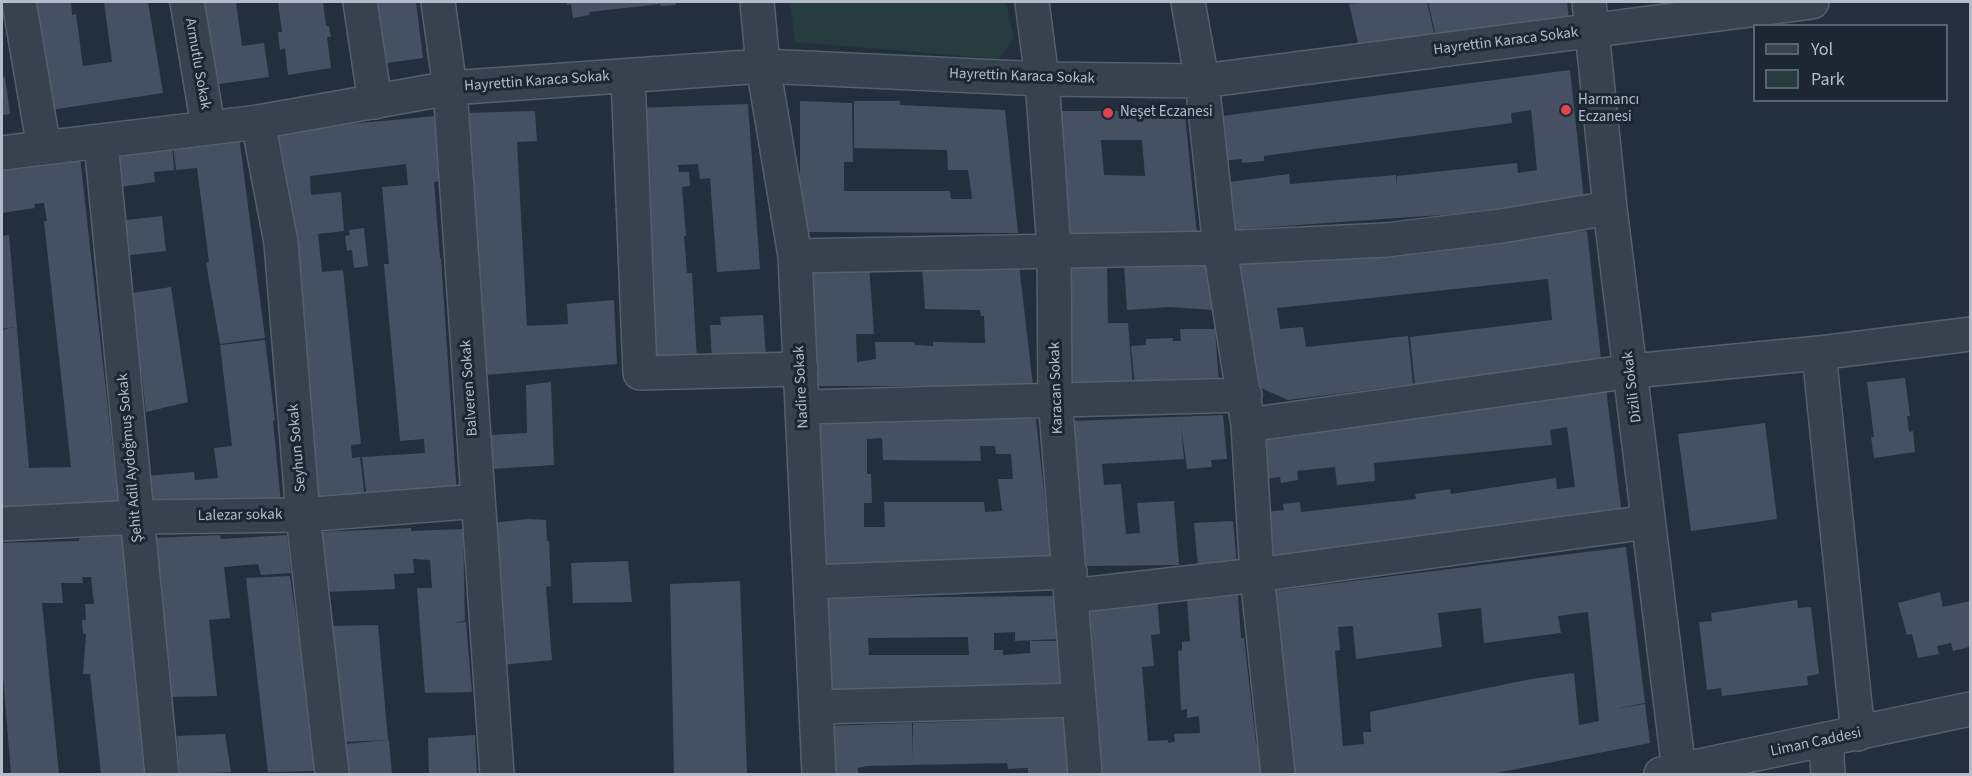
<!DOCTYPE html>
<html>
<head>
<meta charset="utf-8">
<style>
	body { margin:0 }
	#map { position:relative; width:1972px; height:776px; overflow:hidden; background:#242f3e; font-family:"Source Sans 3",sans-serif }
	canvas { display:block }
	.frame { position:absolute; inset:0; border:3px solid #b4bcc9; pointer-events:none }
	.legend { position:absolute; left:1753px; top:24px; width:195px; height:78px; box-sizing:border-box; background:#1d2633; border:2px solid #59626f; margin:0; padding:8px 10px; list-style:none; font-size:18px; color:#b4bcc9 }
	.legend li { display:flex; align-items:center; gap:12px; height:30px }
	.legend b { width:30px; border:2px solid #59626f }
</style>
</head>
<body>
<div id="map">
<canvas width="1972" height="776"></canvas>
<div class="frame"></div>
<ul class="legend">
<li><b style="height:8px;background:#38414e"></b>Yol</li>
<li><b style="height:16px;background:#263c3f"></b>Park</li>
</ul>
</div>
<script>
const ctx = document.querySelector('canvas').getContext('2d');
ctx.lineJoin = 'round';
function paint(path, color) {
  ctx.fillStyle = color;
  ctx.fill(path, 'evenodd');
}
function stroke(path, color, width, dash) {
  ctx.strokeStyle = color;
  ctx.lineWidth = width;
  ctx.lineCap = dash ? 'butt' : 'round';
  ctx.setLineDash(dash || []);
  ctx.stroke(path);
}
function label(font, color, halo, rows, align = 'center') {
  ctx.font = font + ' "Source Sans 3",sans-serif';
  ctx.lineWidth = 6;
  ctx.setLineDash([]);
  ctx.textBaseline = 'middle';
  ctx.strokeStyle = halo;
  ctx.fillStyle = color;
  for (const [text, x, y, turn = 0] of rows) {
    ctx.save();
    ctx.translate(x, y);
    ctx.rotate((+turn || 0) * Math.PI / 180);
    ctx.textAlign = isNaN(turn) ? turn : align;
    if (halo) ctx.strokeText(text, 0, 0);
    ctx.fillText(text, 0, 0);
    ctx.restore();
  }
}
const green = new Path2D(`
	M790 2H1006L1014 38 999 59 795 42Z`);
const building = new Path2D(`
	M25 2H71L72 15 76 14 83 66 112 62 104 2H148L163 93 44 111Z
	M192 2H236L242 46 264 43 269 77 205 86Z
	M278 2H323L326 26H329L331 37H327L331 68 288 75 285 48 280 50 278 32H282Z
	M362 2H416L423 58 373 65Z
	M566 2H675L676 5 661 6 660 4 589 12 590 15 573 18 571 4 567 5Z
	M1370 2H1427L1435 37 1359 47 1349 4Z
	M1428 2H1567L1569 19 1436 37Z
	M1570 70 1584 200 1483 212 1227 230 1222 183 1289 174 1290 184 1396 175 1397 187V176L1517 163 1518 173 1537 170 1532 119 1531 110 1511 113 1512 123 1307 150 1264 156V161L1242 163V159L1221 161 1214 117Z
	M5 77 10 114 2 115V78Z
	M800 101 852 103 853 162H844V191H950L951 199H972L971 190 968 170H948L947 150 854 148V101H900V105L1005 110 1018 233 804 232 800 183Z
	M748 104 760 269 717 272 710 178 700 179 698 164 678 165 679 172H689L690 186 682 187 686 236H684L687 273H692L697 360 647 362 634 108Z
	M535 111 537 141 517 142 527 326 568 324 567 304 614 300 617 364 485 375 466 113Z
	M1046 111H1118L1185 115 1197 235 1057 234ZM1101 140H1142L1145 176 1104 175Z
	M436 116 441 181 434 182 440 258H432H441L457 497 367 500 362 457 425 453 424 439 400 441 384 264H389L382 187 408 185 406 164 310 176 311 195 341 192 344 231 318 234 322 272 343 270 361 444 351 445 352 458 360 457 365 500 324 501 312 490 273 131Z
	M239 136 265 338 220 344 206 263 209 262 197 168 176 170 173 144Z
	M172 143 174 170 154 172 155 182 113 188 110 152Z
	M80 157 119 508 2 513V330L14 327 2 329V236L9 235 29 468 71 467 44 221H47L44 203 34 204 35 208 2 213V169Z
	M162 216 166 251 122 256 118 221Z
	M364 228 368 266 354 268 352 250 347 251 345 236 350 235 349 230Z
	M1587 231 1601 359 1415 384 1410 337 1552 320 1548 279 1277 308 1280 329 1303 327 1306 347 1408 336 1413 384 1288 400 1254 385 1240 262 1523 236V240H1530V235Z
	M807 262 869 264 874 334H856L857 362 876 359 875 342H914L915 345 933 346V342L985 343 984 316H981L980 310 925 309 922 265H1019L1033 386H815Z
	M1061 264H1107L1108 323H1128L1133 387 1069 389Z
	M1124 265H1209L1213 310 1170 307 1127 310Z
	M171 287 188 402 146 412 141 369 134 370 126 294Z
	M763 315 766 357 712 359 710 325H721L720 317Z
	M1180 329H1215L1219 382 1135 387 1131 346 1146 345V339L1173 338V341H1181Z
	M265 340 275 420 273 421 281 503 148 507 145 476 194 472 195 480 218 478 214 448 232 446 220 345Z
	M1905 378 1910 416H1907L1909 432 1913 431 1915 452 1874 458 1871 437H1874L1867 382Z
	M551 382 554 465 492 469 491 435 527 433 526 385Z
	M1606 389 1622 515 1270 561 1265 512 1284 510 1283 504 1300 502 1301 512 1416 499 1415 494 1450 489 1451 494 1556 478 1557 489 1575 487 1567 427 1550 430 1552 445 1374 463 1375 481 1337 485 1335 467 1297 471 1298 480 1281 483 1280 477 1262 479 1257 431Z
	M818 415 1036 419 1052 566 821 567ZM882 438 883 460 981 461 980 446H995L996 454H1011L1013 479H998L1002 511 985 512 984 502H884L885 527H864V503H872L871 474H867V439Z
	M1223 415 1227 459 1211 460 1212 467 1187 469 1181 426 1184 459 1102 464 1104 485 1121 484 1126 534 1140 533 1137 503 1174 501 1179 565 1085 566 1071 421Z
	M1765 423 1777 519 1691 531 1678 434Z
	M528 519 546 520 547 541H549L551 586 546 587 552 660 502 665 490 523Z
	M1233 521 1237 566H1198L1194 523Z
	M411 528V531L463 529 465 621 452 623 466 622 472 692 425 693 417 588H432L430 560 413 559 414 573 394 574 395 589 325 592 319 532Z
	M125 535 148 774H101L90 674H83L86 634H83L82 620H86L85 604H94L91 577H82L83 583H61L63 603H42L59 774H11L2 665V543L79 541V538Z
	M220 535 221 539 287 535 291 573 261 575 258 564 224 567 230 618 209 620 217 696 169 697 152 538Z
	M1626 547 1645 703 1614 709 1645 704 1650 743 1491 774H1292L1273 591ZM1481 608 1484 643 1561 633 1558 616 1588 612 1599 721 1579 725 1574 673 1531 679 1370 712 1371 732H1363L1364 744 1343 746 1335 651 1340 650 1338 627 1353 626 1356 659 1442 647 1438 613Z
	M628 561 632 602 573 603 571 563Z
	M290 576 307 693 314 771 268 772 246 578Z
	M740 581 747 774H674L670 584Z
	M1940 592 1943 607 1970 601 1969 647 1953 651 1951 643 1937 646 1939 654 1918 658 1912 634 1907 635 1898 603Z
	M1238 595 1241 638H1244L1256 744 1258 745 1262 774H1102L1089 600 1157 596 1160 634 1151 635 1154 666 1142 667 1148 741 1168 740V743L1175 742 1174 734 1200 733 1199 716 1187 718V709L1181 710 1178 651 1182 650V642L1190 641 1187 599Z
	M1055 596 1059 639 1015 641V632L994 633V650H1003V655L1030 653V641H1059L1064 689 826 696 822 598ZM968 637 969 655H869L868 638Z
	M1797 600 1798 608 1811 607 1819 674 1807 676 1808 685 1722 696 1721 688 1707 690 1699 622 1712 621 1711 613Z
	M378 625 388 740 343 742 330 626Z
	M1066 718 1071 774H1028V768L1008 769 1007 763 867 766 858 768V774H828L825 726 912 723 913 759V723Z
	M225 734 231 772 180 774 177 736Z
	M475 735 477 774H429L428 738Z
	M389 740 392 774H348L344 744Z`);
const minor = new Path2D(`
	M19 2 44 148
	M187 2 208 126
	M360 2 375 102
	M438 2 450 88 497 774
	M757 2 763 66 795 256 819 774
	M1032 2 1042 79 1054 249 1055 398 1085 774
	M1188 2 1202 81 1220 248 1248 425 1257 575 1278 774
	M1589 2 1610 208 1679 771
	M628 77 640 373 801 369
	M258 122 281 243 303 515 332 774
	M101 142 162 774
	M2 153 258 122 450 88 763 66 1042 79 1202 81 1812 2
	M795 256 1220 248 1386 240 1501 226 1610 208
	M1819 353 1858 734
	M804 407 1245 395
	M1248 425 1632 371 1819 353 1970 334
	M2 524 136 517 303 515 478 501
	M811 582 1070 572
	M1071 596 1257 575 1648 522
	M816 707 1079 700
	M1826 740 1828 774
	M1661 774 1970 709`);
const markers = [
	[1566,110,6,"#e0444e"],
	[1108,113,6,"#e0444e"]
];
const streetNames = [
	["Hayrettin Karaca Sokak",1506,42,-7],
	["Armutlu Sokak",197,64,80],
	["Hayrettin Karaca Sokak",1022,77,2],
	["Hayrettin Karaca Sokak",537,82,-4],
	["Nadire Sokak",802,387,-93],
	["Dizili Sokak",1633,387,-97],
	["Balveren Sokak",470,388,-94],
	["Karacan Sokak",1057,388,-92],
	["Seyhun Sokak",298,448,-95],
	["Şehit Adil Aydoğmuş Sokak",131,458,-95],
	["Lalezar sokak",240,516,-1],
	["Liman Caddesi",1816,743,-12]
];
const poiNames = [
	["Harmancı",1578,101],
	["Eczanesi",1578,118],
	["Neşet Eczanesi",1120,113]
];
paint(green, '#263c3f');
paint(building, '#455162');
stroke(minor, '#565f6c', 36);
stroke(minor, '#38414e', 33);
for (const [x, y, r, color] of markers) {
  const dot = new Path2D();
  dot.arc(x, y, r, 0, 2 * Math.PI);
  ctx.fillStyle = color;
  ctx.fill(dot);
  stroke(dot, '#1d2633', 2);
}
label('15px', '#b4bcc9', '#1d2633', streetNames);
label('15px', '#b4bcc9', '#1d2633', poiNames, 'left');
</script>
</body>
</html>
